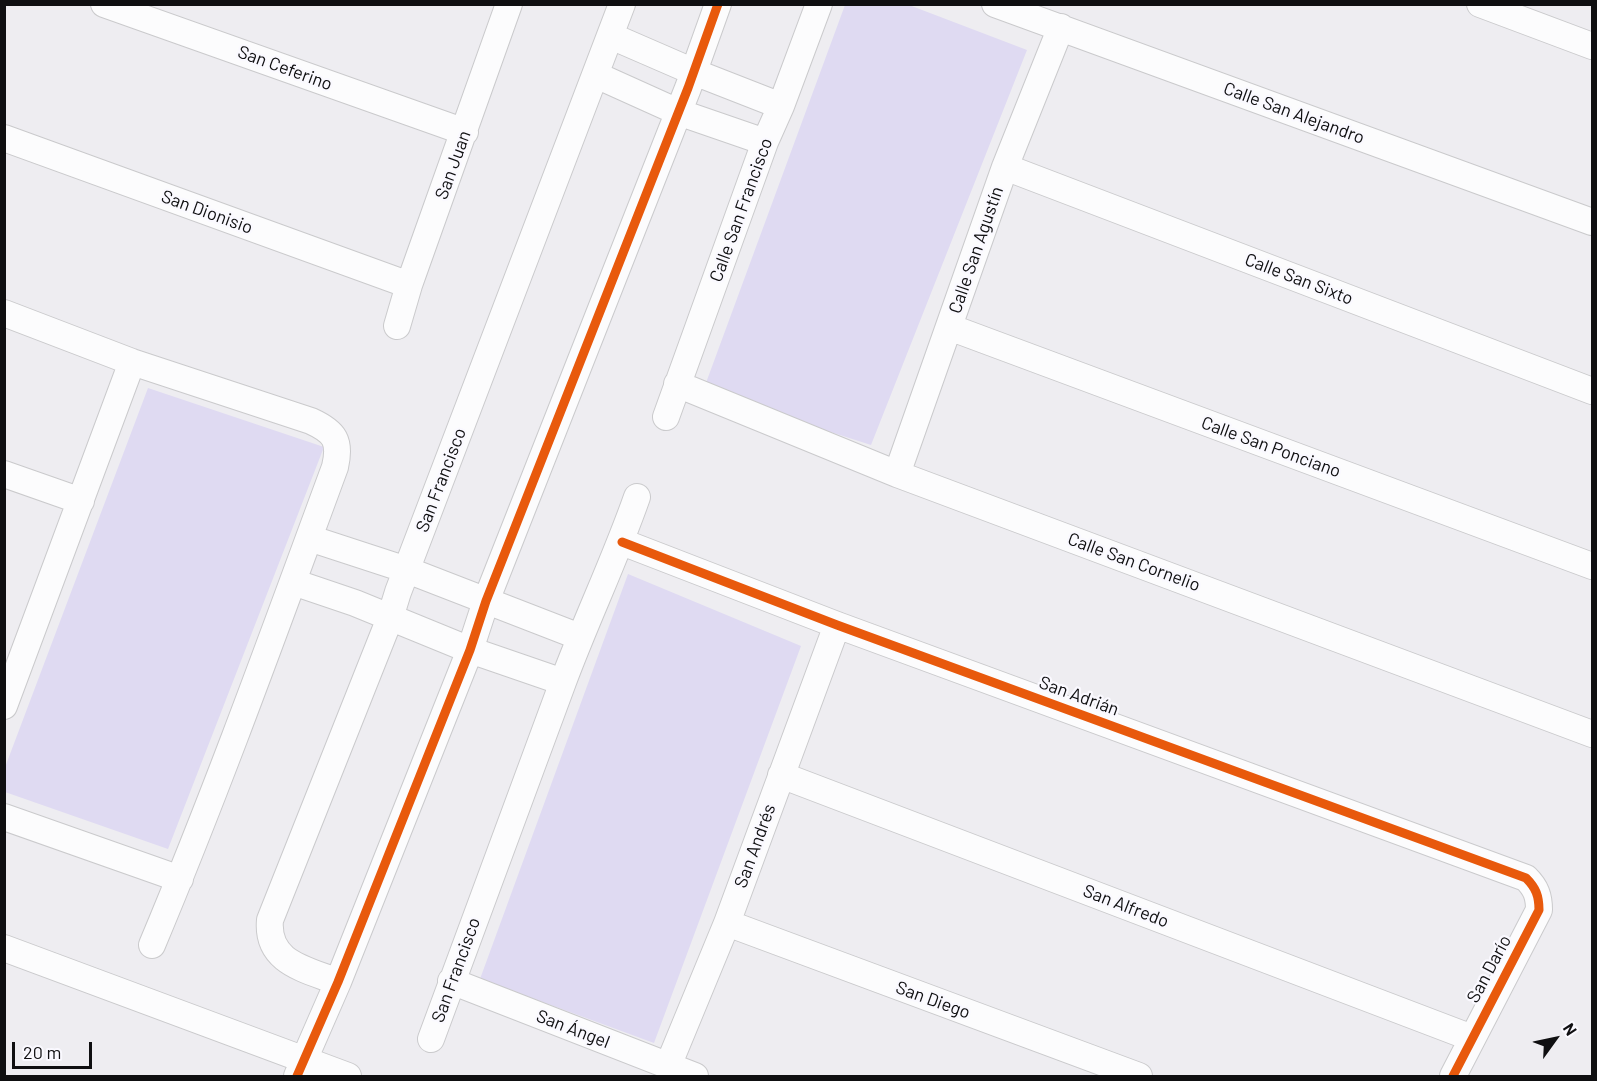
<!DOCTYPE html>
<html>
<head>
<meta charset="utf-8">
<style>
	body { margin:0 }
	#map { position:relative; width:1597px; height:1081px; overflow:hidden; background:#eeedf1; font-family:Barlow,sans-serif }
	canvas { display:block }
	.frame { position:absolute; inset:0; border:6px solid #0f0f11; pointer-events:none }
	.north { position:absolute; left:1525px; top:1009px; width:60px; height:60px; -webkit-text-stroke:4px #faf9ff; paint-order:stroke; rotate:57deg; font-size:16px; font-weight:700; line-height:24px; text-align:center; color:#0f0f11 }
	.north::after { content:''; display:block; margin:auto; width:21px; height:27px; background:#0f0f11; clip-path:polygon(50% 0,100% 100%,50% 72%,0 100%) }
	.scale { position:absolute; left:12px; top:1042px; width:80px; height:27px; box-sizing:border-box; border:3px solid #0f0f11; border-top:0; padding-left:8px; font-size:18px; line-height:21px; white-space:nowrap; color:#0f0f11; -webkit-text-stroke:4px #faf9ff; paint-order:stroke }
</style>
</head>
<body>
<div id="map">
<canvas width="1597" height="1081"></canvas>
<div class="frame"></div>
<div class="north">N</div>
<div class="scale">20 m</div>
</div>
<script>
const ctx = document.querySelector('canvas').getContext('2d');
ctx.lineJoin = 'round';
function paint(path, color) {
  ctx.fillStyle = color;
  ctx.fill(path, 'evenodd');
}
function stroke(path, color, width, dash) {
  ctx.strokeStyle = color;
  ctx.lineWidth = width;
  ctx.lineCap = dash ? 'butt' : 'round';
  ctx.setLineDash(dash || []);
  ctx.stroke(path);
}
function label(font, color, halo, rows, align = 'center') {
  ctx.font = font + ' Barlow,sans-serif';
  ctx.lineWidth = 4.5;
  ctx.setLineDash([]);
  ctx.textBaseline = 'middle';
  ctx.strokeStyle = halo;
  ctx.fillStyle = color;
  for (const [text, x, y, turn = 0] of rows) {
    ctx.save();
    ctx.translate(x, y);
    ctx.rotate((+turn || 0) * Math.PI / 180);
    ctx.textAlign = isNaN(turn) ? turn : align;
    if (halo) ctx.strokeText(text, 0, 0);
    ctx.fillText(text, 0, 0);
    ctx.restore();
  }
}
const green = new Path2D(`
	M845 5H909L1027 50 871 445 703 391Z
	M148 388 324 447 168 849 5 792 4 770Z
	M628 574 801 646 654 1043 480 979Z`);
const street = new Path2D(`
	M104 4 465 132
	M995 4 1592 222
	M1480 4 1592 46
	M611 36 694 72 781 106
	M596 75 678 112 765 142
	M4 138 409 285
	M1005 167 1592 391
	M4 313 132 362 311 421C335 432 341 441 335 467 276 627 218 788 152 945
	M397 326 409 285 509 4
	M949 327 1592 566
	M677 384 897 474 1592 734
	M666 417 765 142 781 106 819 4
	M4 474 81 501
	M897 474 1005 167 1061 27
	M309 538 407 570 580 637
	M622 542 837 625 1526 878C1536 888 1539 896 1539 910L1453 1076
	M293 582 355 603 470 650 563 682
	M4 706 132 362
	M781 775 1472 1038
	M4 817 180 879
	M727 923 1139 1076
	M4 948 348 1076
	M451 981 695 1076
	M338 982C306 969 266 963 270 920L390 618 398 592 622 4
	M431 1039 563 682C586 620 615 560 637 497
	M668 1066 727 923 837 625
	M297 1076 338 982 470 650 486 601 688 88 718 4`);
const cycleway = new Path2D(`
	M622 542 837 625 1526 878C1536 888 1539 896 1539 910L1453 1076
	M297 1076 338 982 470 650 486 601 688 88 718 4`);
const streetNames = [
	["San Ceferino",285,68,20],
	["Calle San Alejandro",1294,113,20],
	["San Juan",453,165,-70],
	["Calle San Francisco",741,210,-70],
	["San Dionisio",207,212,20],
	["Calle San Agustín",976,250,-71],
	["Calle San Sixto",1299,279,21],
	["Calle San Ponciano",1271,447,20],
	["San Francisco",441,480,-69],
	["Calle San Cornelio",1134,562,20],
	["San Adrián",1079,696,20],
	["San Andrés",755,846,-70],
	["San Alfredo",1126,906,21],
	["San Darío",1489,969,-62],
	["San Francisco",456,970,-70],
	["San Diego",933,1000,20],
	["San Ángel",573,1029,21]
];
paint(green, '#dfdaf2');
stroke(street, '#cacacc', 28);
stroke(street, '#fcfcfd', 26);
stroke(cycleway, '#e8590c', 9);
label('18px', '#0f0f11', '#faf9ff', streetNames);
</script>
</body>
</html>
